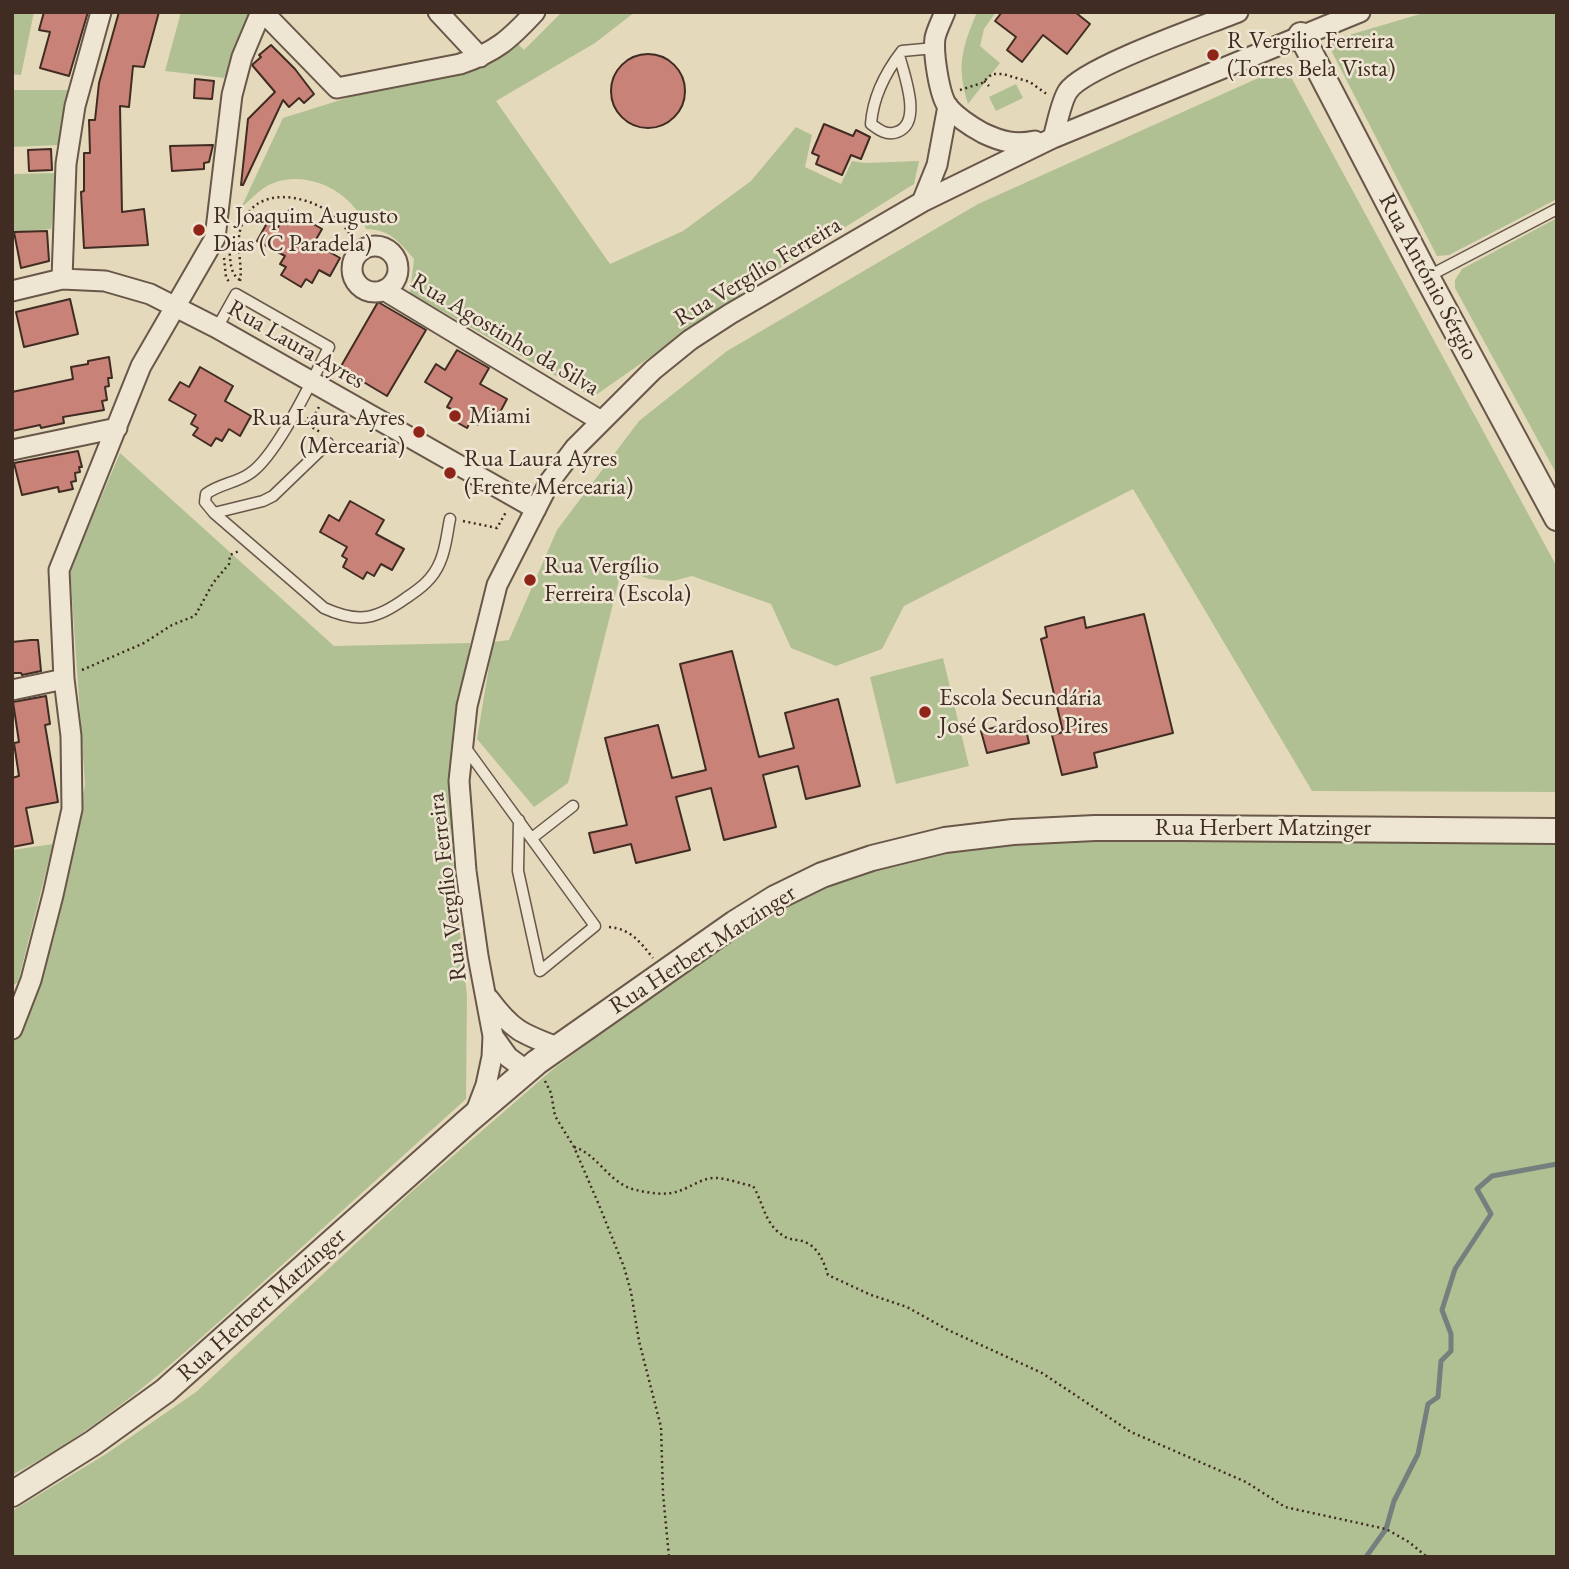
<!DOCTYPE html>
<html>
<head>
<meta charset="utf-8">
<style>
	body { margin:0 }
	#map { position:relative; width:1569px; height:1569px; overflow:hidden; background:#e5d9bc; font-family:"EB Garamond",serif }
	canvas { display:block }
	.frame { position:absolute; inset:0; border:14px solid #402c23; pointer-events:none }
</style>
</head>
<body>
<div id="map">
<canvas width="1569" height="1569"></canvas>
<div class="frame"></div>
</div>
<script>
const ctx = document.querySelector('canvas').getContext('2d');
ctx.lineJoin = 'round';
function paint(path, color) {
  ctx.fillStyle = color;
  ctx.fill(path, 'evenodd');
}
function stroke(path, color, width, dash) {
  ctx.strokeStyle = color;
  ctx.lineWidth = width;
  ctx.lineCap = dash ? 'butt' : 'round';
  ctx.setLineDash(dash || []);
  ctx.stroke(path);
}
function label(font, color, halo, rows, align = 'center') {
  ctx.font = font + ' "EB Garamond",serif';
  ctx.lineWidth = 5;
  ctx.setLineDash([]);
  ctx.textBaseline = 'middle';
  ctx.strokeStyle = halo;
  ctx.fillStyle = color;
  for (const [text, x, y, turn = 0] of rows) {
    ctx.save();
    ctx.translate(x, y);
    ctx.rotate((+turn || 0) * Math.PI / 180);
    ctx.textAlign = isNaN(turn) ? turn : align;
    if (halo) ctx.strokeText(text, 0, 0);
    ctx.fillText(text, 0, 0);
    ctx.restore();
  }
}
const green = new Path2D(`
	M12 12H34L21 75 12 74Z
	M181 12H253L224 78 165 71Z
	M562 12H635L595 43 496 101 610 264 683 231 751 181 796 127 812 135 805 167 841 184 852 161 865 163 919 161 914 184 759 281 593 397 410 293 414 259C400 243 390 229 366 229 355 192 307 168 271 184 260 189 251 199 241 208L283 118 350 97 457 72 516 42 524 50Z
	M977 12H996L984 29 980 46 1000 63 968 104C956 66 962 48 977 12Z
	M1427 12H1557V199L1449 255 1437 256 1332 52V40Z
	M1285 66 1557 567V792L1312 791 1133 489 904 606 882 649 836 666 791 648 771 604 692 576 673 581 649 579 622 568 568 783 534 807 477 739 493 642 509 640 557 530 639 421 727 351 978 204Z
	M1016 84 1023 98 996 111 989 97Z
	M12 90H68L59 145 12 147Z
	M59 173 51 229 12 232V174Z
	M1557 218V475L1455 288V280L1462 269Z
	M120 453 334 646 470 643 450 840 467 996 466 1099C395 1163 324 1227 252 1292 177 1360 103 1428 12 1475V1045L54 938 85 785 70 570Z
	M943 658 969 766 896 784 870 677Z
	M1275 840 1557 841V1557H12V1511L106 1454 196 1392 409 1194 552 1070 634 1008 755 922 818 888 892 863 969 847 1052 841Z
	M53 844 18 982 12 986V850Z`);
const stream = new Path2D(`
	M1366 1557 1386 1529 1394 1501 1418 1454 1428 1404 1438 1397 1441 1361 1451 1351V1334L1442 1310 1455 1269 1491 1214 1477 1189 1492 1176 1557 1164`);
const building = new Path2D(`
	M44 12H88L69 76 40 68 50 32 39 30Z
	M119 12H159L144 67 133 66 129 107 120 106 122 212 144 209 148 245 84 248 81 192 84 191V153H90L89 120H95L99 83Z
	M1002 12H1075L1090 24 1067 54 1043 35 1022 62 1007 50 1016 37 995 21Z
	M271 45 295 69 314 94 304 103 299 98 289 107 283 100 243 185H241L248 119 275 92 252 65 261 57 259 55Z
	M611 91a37 37 0 1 1 74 0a37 37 0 1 1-74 0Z
	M195 79 214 81 212 99 194 98Z
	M824 124 853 136 856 130 870 137 861 159 851 155 842 175 816 164 819 156 812 153Z
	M213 145 209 162 204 163V169L172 171 170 146Z
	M51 149 52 170 29 171 28 150Z
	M289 210 322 229 314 243 340 258 330 276 319 270 312 283 306 279 301 287 281 275 286 267 280 264 285 256 257 241 267 223 277 229Z
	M47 231 49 261 21 268 14 232Z
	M70 299 78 334 24 347 16 312Z
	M378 302 426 330 387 396 340 368Z
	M457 350 489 368 480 384 507 399 497 418 486 412 478 425 471 421 467 428 449 418 453 410 447 407 452 398 425 382 436 364 445 370Z
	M109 357 112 378H108L109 386 105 387 107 400 102 401 104 410 63 417 64 423 41 428 40 425 12 431V392L73 379 71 367 88 364V361Z
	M200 367 233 386 225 401 251 416 240 436 229 429 222 441 216 438 211 446 193 435 198 428 191 424 196 415 169 400 180 382 189 387Z
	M78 451 82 467H79L80 472 75 473 76 481 71 482 73 489 59 492 58 487 22 495 14 463Z
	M350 501 384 520 376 534 404 549 392 570 381 564 374 576 367 572 363 579 343 567 347 559 342 556 347 547 320 532 329 515 339 521Z
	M1144 614 1173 733 1094 753 1097 767 1062 775 1052 735 1063 732 1041 639 1047 637 1045 627 1084 617 1086 628Z
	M31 640H38L41 671 22 675 21 673H12V642Z
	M732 651 759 757 794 748 785 713 838 699 860 786 806 799 798 766 763 775 776 827 724 840 711 788 676 797 690 850 636 863 631 844 594 853 589 833 627 825 605 738 658 725 672 778 706 770 680 664Z
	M46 696 50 724 45 725 58 802 26 808 33 843 12 847V778L19 776 14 743 19 742 13 702Z
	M1024 720 1029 743 987 753 981 731Z`);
const path = new Path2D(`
	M984 81 989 86
	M960 90 982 83 992 74H1003L1030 82 1048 95
	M229 248C231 260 229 273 240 280
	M224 258 226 277 229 282
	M240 281C243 264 235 246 241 227 254 184 307 194 335 216 346 225 352 241 362 251
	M319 407 315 414 324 418 321 425 308 418 305 423 320 432
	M463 521 497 528 506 512
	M82 670 144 643 172 625 195 616 213 583 229 564 230 555 239 551
	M609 927C631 929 640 942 653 958
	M545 1081 551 1093 555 1116 574 1147 599 1205 624 1267 631 1292 639 1341 661 1427 663 1494 669 1557
	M574 1147C598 1154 609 1184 636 1190 649 1193 666 1196 679 1191 691 1187 702 1178 715 1178 727 1178 741 1184 753 1186 762 1200 764 1219 777 1231 790 1243 795 1237 807 1243 820 1250 824 1263 828 1275L871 1295 907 1307 948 1330 1042 1373 1131 1432 1246 1482 1285 1507 1386 1529 1409 1542 1427 1557`);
const service = new Path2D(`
	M899 55C904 75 923 123 897 132 887 136 879 130 871 124 873 96 885 73 902 51L935 48
	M1427 277 1557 209
	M217 328 236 294 329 347C314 376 276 458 249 474 236 483 219 484 206 494L205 502 214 513 324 608C359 624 377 619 406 598 421 588 433 579 440 562 446 549 447 533 450 519
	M214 513 263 501 273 496 328 443
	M465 747 595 926 540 971 518 871 519 820
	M532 838 573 806`);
const minor = new Path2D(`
	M263 12 337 88 460 64C496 52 510 39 535 12
	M438 12 480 57
	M945 12C942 20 937 29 935 38 933 53 939 95 948 107 957 117 972 127 983 133 1002 142 1015 145 1035 141
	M1053 138C1057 125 1061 101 1068 91 1084 67 1206 25 1238 12
	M922 202 937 165 948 106
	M352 269a23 23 0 1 1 46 0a23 23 0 1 1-46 0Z
	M62 279 66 164 75 106 101 12
	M384 290 601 421
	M12 291 62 279 105 281 150 294 217 328 536 509
	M12 450 117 428
	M12 690 64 679
	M489 999C512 1030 522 1034 557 1047
	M12 1029 31 980 53 895 72 809 71 736 64 679 59 570 141 366 215 238 232 95 242 57 261 12
	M493 1036 508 1057 527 1071
	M475 1114 486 1085 492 1057 493 1036 478 956 466 871 459 781 467 706 497 585 550 481 575 448 653 370 690 340 730 314 922 202 1053 138 1360 12`);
const tertiary = new Path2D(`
	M1301 35 1427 277 1557 518
	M12 1494 93 1443 165 1391 469 1120 537 1062 735 923 775 898 822 875 872 858 945 840 1013 832 1095 828H1181L1557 831`);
const markers = [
	[1213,55,7,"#8f2418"],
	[199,230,7,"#8f2418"],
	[455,416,7,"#8f2418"],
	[419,432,7,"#8f2418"],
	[450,473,7,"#8f2418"],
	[530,580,7,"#8f2418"],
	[925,712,7,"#8f2418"]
];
const poiNames = [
	["R Vergilio Ferreira",1227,41],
	["(Torres Bela Vista)",1227,69],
	["R Joaquim Augusto",213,216],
	["Dias (C Paradela)",213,244],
	["Miami",469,416],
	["Rua Laura Ayres",405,418,"right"],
	["(Mercearia)",405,446,"right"],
	["Rua Laura Ayres",464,459],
	["(Frente Mercearia)",464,487],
	["Rua Vergílio",544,566],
	["Ferreira (Escola)",544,594],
	["Escola Secundária",939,698],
	["José Cardoso Pires",939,726]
];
const streetNames = [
	["Rua Vergílio Ferreira",758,272,-31],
	["Rua António Sérgio",1428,277,62],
	["Rua Agostinho da Silva",505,335,31],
	["Rua Laura Ayres",296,345,30],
	["Rua Herbert Matzinger",1263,828],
	["Rua Vergílio Ferreira",448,887,-97],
	["Rua Herbert Matzinger",703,950,-33],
	["Rua Herbert Matzinger",262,1305,-42]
];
paint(green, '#b1c093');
stroke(stream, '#75807e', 5);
paint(building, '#c98277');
stroke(building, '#402c23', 2);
stroke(service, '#695749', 13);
stroke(minor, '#695749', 23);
stroke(tertiary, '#695749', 28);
stroke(path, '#402c23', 2.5, [2, 3.5]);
stroke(service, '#eee6d3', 10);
stroke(minor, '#eee6d3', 19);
stroke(tertiary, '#eee6d3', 24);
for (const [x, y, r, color] of markers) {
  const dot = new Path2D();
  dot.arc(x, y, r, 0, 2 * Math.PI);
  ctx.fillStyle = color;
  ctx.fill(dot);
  stroke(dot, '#eee6d3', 2.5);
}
label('24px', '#402c23', '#eee6d3', poiNames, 'left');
label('24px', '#402c23', '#eee6d3', streetNames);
</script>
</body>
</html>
